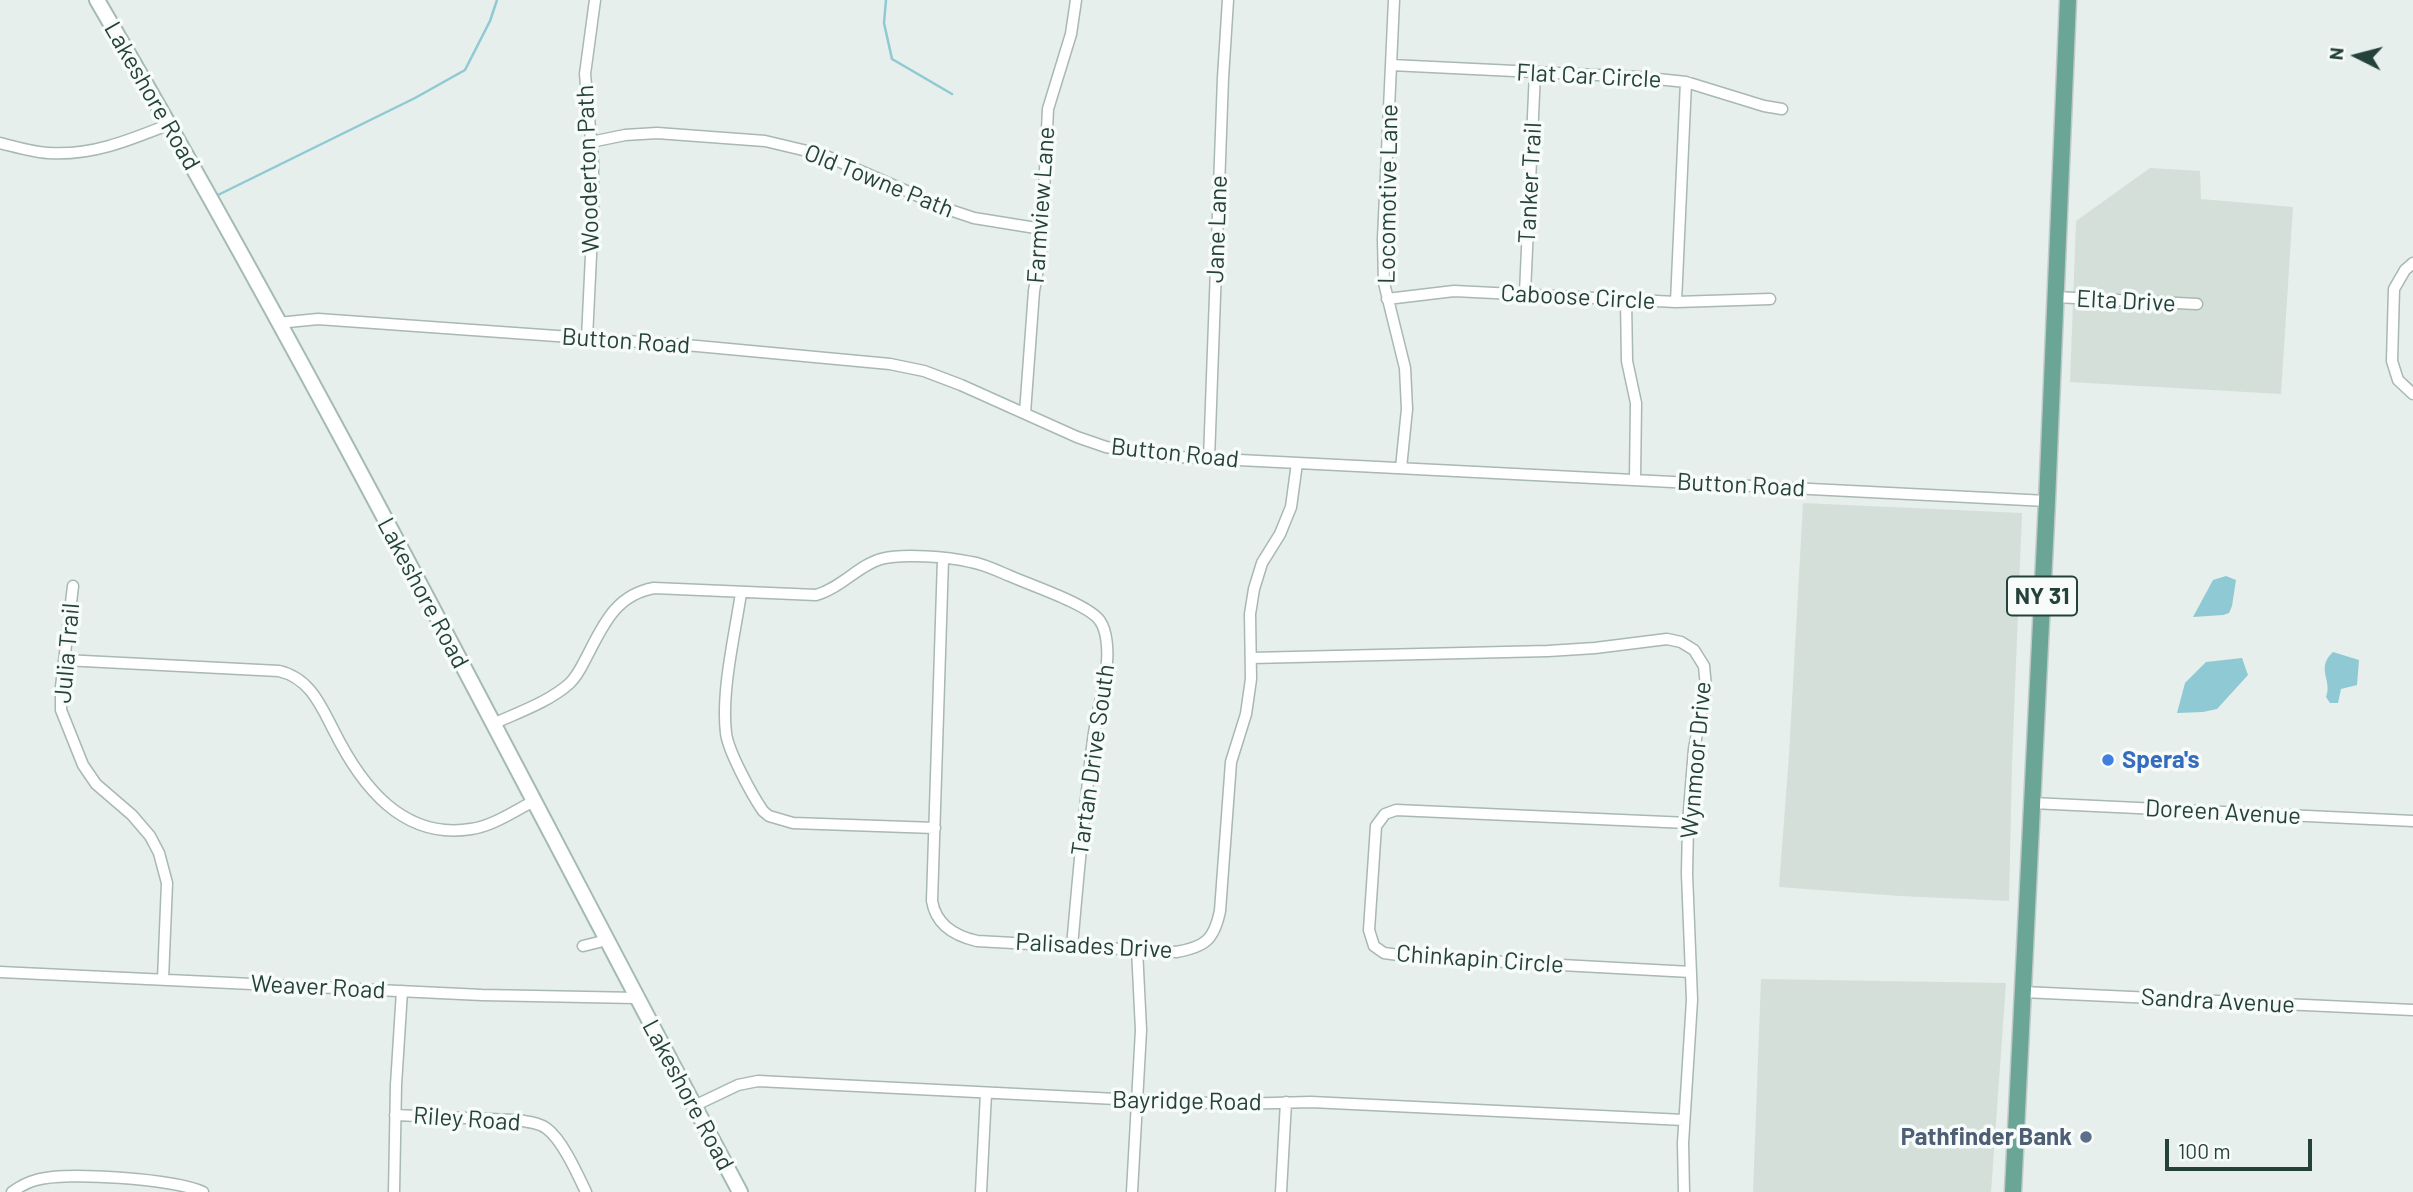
<!DOCTYPE html>
<html>
<head>
<meta charset="utf-8">
<style>
	body { margin:0 }
	#map { position:relative; width:2413px; height:1192px; overflow:hidden; background:#e6efeb; font-family:Barlow,sans-serif }
	canvas { display:block }
	.north { position:absolute; left:2322px; top:21px; width:70px; height:70px; -webkit-text-stroke:5px #f7fbf9; paint-order:stroke; rotate:276deg; font-size:19px; font-weight:700; line-height:28px; text-align:center; color:#24423a }
	.north::after { content:''; display:block; margin:auto; width:24px; height:32px; background:#24423a; clip-path:polygon(50% 0,100% 100%,50% 72%,0 100%) }
	.scale { position:absolute; left:2165px; top:1139px; width:147px; height:32px; box-sizing:border-box; border:4px solid #24423a; border-top:0; padding-left:9px; font-size:21px; line-height:24px; white-space:nowrap; color:#24423a; -webkit-text-stroke:5px #f7fbf9; paint-order:stroke }
</style>
</head>
<body>
<div id="map">
<canvas width="2413" height="1192"></canvas>
<div class="north">N</div>
<div class="scale">100 m</div>
</div>
<script>
const ctx = document.querySelector('canvas').getContext('2d');
ctx.lineJoin = 'round';
function paint(path, color) {
  ctx.fillStyle = color;
  ctx.fill(path, 'evenodd');
}
function stroke(path, color, width, dash) {
  ctx.strokeStyle = color;
  ctx.lineWidth = width;
  ctx.lineCap = dash ? 'butt' : 'round';
  ctx.setLineDash(dash || []);
  ctx.stroke(path);
}
function label(font, color, halo, rows, align = 'center') {
  ctx.font = font + ' Barlow,sans-serif';
  ctx.lineWidth = 7;
  ctx.setLineDash([]);
  ctx.textBaseline = 'middle';
  ctx.strokeStyle = halo;
  ctx.fillStyle = color;
  for (const [text, x, y, turn = 0] of rows) {
    ctx.save();
    ctx.translate(x, y);
    ctx.rotate((+turn || 0) * Math.PI / 180);
    ctx.textAlign = isNaN(turn) ? turn : align;
    if (halo) ctx.strokeText(text, 0, 0);
    ctx.fillText(text, 0, 0);
    ctx.restore();
  }
}
const built = new Path2D(`
	M2150 168 2200 171 2201 199 2293 207 2281 394 2070 382 2076 221Z
	M1803 503 2022 513 2012 764 2009 901 1900 896 1779 887 1789 755Z
	M1761 979 2006 983 1991 1192H1753Z`);
const water = new Path2D(`
	M2226 576 2236 580 2232 606 2229 613 2223 615 2193 617 2213 580Z
	M2333 652 2359 660 2357 685 2341 689 2338 703H2330L2326 697C2333 680 2315 669 2333 652Z
	M2242 658 2248 675 2217 709 2203 712 2177 713 2185 683 2206 662Z`);
const stream = new Path2D(`
	M886 0 884 23 892 59 952 94
	M218 195 415 98 465 70 490 21 497 0`);
const street = new Path2D(`
	M1394 0 1383 239 1384 283 1405 368 1407 409 1401 468
	M1391 65 1638 77 1686 82 1764 106 1782 109
	M591 142 625 135 657 133 765 141 824 155 950 210 974 218 1042 229
	M0 143C16 147 32 152 48 153 92 156 130 140 170 124
	M2413 263 2405 270 2394 289 2392 361 2398 380 2413 394
	M1525 293 1535 72
	M2055 297 2197 304
	M1387 299 1454 291 1676 302 1770 299
	M1626 300 1627 361 1636 403 1635 479
	M1676 302 1686 82
	M278 323 318 319 697 346 890 364 924 371 961 385 1077 437 1106 447 1160 456 2047 501
	M587 338 593 214V161L585 74 595 0
	M1025 413 1034 291 1041 252 1048 109 1071 34 1076 0
	M1209 459 1223 78 1228 0
	M943 559 932 901C936 925 955 936 977 941L1176 952C1205 947 1214 940 1220 911L1231 762 1246 714 1251 679 1250 614 1254 589 1262 563 1280 534 1291 507 1297 463
	M73 586 61 687V710L83 765 96 784 132 815 150 836 159 853 167 883 163 979
	M741 593C735 634 721 691 726 733 728 751 752 795 763 811L769 816 793 823 935 828
	M1251 658 1548 651 1595 648 1667 639 1681 642 1694 650 1704 666 1706 687 1694 749 1688 823 1687 874 1692 1000 1683 1143 1684 1192
	M64 660 279 671C310 678 321 706 334 731 361 785 402 840 471 829 493 826 514 811 534 801
	M493 724C519 712 549 702 570 683 577 676 581 668 585 660 602 628 614 595 654 588L816 595C841 588 859 565 881 559 903 553 948 557 971 562 984 564 998 571 1010 576 1030 585 1090 605 1100 621 1107 631 1108 650 1107 662 1105 688 1096 714 1093 740 1084 809 1078 877 1072 947
	M2032 803 2413 821
	M1688 823 1396 810 1385 814 1376 826 1369 930 1374 946 1384 953 1413 957 1691 972
	M583 946 607 940
	M0 972 482 995 637 998
	M2023 992 2413 1010
	M694 1106 738 1085 758 1081 1136 1100 1236 1104 1311 1102 1684 1120
	M395 1115 513 1120C524 1121 537 1122 546 1128 562 1139 578 1175 586 1192
	M12 1192C19 1187 28 1182 36 1180 66 1171 174 1179 203 1192
	M394 1192 396 1085 402 991
	M981 1192 986 1093
	M1132 1192 1141 1030 1137 949
	M1281 1192 1286 1102`);
const secondary = new Path2D(`
	M97 0C325 390 528 794 740 1192`);
const primary = new Path2D(`
	M2013 1192 2047 501 2068 0`);
const markers = [
	[2108,760,7,"#3f7fe0"],
	[2086,1137,7,"#5c6f8a"]
];
const shields = [
	[2042,596,70]
];
const shieldNames = [
	["NY 31",2042,596]
];
const streetNames = [
	["Flat Car Circle",1589,76,3],
	["Lakeshore Road",152,96,60],
	["Wooderton Path",588,169,-92],
	["Old Towne Path",879,181,22],
	["Tanker Trail",1530,183,-87],
	["Locomotive Lane",1388,194,-89],
	["Farmview Lane",1041,205,-86],
	["Jane Lane",1217,229,-88],
	["Caboose Circle",1578,297,3],
	["Elta Drive",2126,301,3],
	["Button Road",626,341,4],
	["Button Road",1175,453,6],
	["Button Road",1741,485,3],
	["Lakeshore Road",423,593,62],
	["Julia Trail",67,653,-85],
	["Tartan Drive South",1093,760,-82],
	["Wynmoor Drive",1696,760,-85],
	["Doreen Avenue",2223,812,3],
	["Palisades Drive",1094,946,3],
	["Chinkapin Circle",1480,959,4],
	["Weaver Road",318,987,3],
	["Sandra Avenue",2218,1001,3],
	["Lakeshore Road",688,1095,62],
	["Bayridge Road",1187,1101,1],
	["Riley Road",467,1119,4]
];
const shopNames = [
	["Spera's",2122,760]
];
const serviceNames = [
	["Pathfinder Bank",2072,1137]
];
paint(built, '#d4dfda');
paint(water, '#8ec9d4');
stroke(stream, '#8ec9d4', 2.5);
stroke(street, '#a8b8b2', 13);
stroke(secondary, '#a4bbb3', 18);
stroke(primary, '#c2cac8', 19);
stroke(street, '#fff', 10);
stroke(secondary, '#fff', 14);
stroke(primary, '#6aa596', 16);
for (const [x, y, r, color] of markers) {
  const dot = new Path2D();
  dot.arc(x, y, r, 0, 2 * Math.PI);
  ctx.fillStyle = color;
  ctx.fill(dot);
  stroke(dot, '#f7fbf9', 2.5);
}
for (const [x, y, w] of shields) {
  const box = new Path2D();
  box.roundRect(x - w / 2, y - 19.5, w, 39, 5);
  ctx.fillStyle = '#f7fbf9';
  ctx.fill(box);
  stroke(box, '#24423a', 2);
}
label('bold 23px', '#24423a', null, shieldNames);
label('24px', '#24423a', '#f7fbf9', streetNames);
label('bold 24px', '#366cbe', '#f7fbf9', shopNames, 'left');
label('bold 24px', '#4e5e75', '#f7fbf9', serviceNames, 'right');
</script>
</body>
</html>
